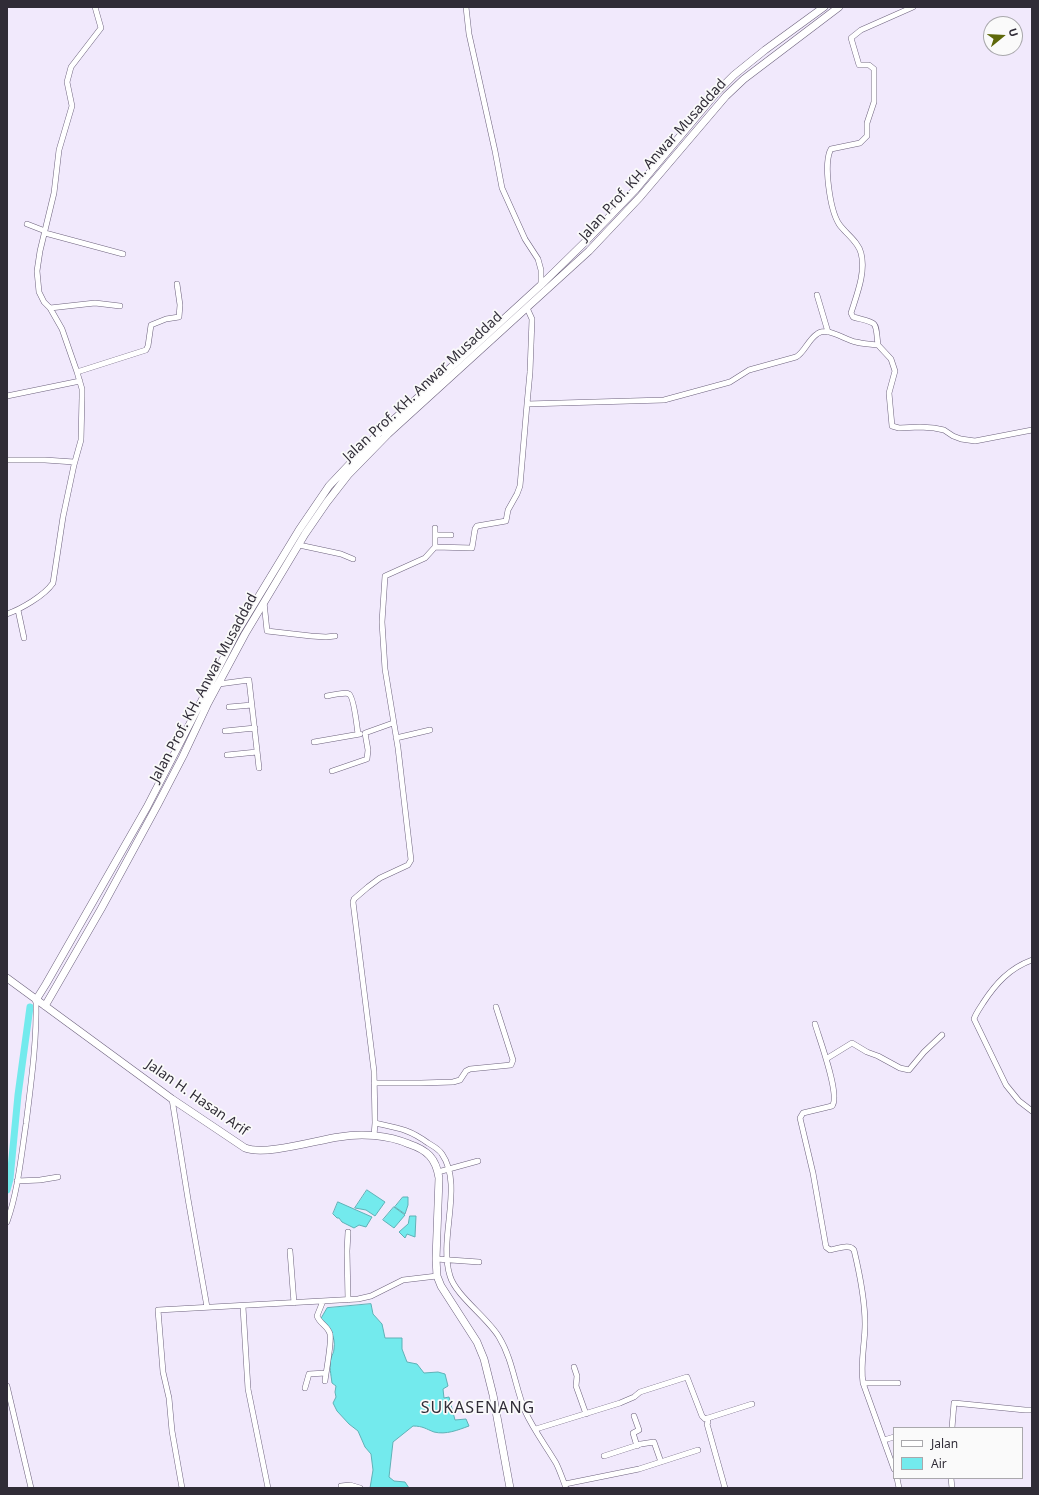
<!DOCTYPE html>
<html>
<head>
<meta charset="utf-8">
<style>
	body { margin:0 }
	#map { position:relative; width:1039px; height:1495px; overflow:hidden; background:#f1e9fc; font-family:"Noto Sans",sans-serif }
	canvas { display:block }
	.frame { position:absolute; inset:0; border:8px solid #302c37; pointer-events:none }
	.legend { position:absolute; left:893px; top:1427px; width:130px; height:52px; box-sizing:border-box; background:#fafafa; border:1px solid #a9a8ac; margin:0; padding:5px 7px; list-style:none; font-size:12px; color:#302c37 }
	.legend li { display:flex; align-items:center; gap:8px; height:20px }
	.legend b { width:20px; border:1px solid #a9a8ac }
	.north { position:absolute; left:983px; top:16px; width:40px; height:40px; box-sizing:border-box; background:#fafafa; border:1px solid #a9a8ac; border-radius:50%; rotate:72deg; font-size:11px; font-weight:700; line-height:16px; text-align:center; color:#302c37 }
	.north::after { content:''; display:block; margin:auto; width:14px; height:18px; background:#5e680a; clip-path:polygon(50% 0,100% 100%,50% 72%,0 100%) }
</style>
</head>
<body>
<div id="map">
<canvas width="1039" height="1495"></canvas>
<div class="frame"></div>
<ul class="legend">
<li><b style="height:5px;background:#fff"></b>Jalan</li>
<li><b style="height:11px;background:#73eaed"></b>Air</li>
</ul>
<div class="north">U</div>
</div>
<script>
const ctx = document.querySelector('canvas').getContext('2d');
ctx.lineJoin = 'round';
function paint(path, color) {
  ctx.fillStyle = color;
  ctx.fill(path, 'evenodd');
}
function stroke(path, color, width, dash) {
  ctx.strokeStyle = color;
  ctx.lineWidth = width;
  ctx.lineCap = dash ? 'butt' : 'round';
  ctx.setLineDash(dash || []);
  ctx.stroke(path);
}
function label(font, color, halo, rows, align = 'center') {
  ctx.font = font + ' "Noto Sans",sans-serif';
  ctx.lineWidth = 3.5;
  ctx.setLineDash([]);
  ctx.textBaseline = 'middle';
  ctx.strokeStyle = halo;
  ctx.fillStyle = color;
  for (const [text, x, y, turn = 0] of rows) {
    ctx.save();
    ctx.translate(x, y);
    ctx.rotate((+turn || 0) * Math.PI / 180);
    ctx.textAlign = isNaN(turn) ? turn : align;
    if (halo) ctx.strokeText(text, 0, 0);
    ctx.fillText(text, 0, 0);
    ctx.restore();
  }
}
const water = new Path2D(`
	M367 1190 385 1202 375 1216 366 1210 355 1208Z
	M403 1197H408V1205L405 1214 395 1207Z
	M338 1202 372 1217 366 1227 359 1225 354 1228 342 1222 339 1218H337L333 1214Z
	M394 1207 405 1215 394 1228 383 1220Z
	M410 1216H416L415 1237 407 1234 405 1238 399 1232 408 1224Z
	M371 1304 373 1314 382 1324 385 1338H402V1349L407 1362 417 1364 424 1373 438 1372 445 1374 448 1386 443 1389 444 1398 449 1397 455 1420 466 1419 469 1426C458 1430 446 1435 434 1432 426 1429 423 1426 413 1426L393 1442 389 1477 394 1481 405 1482 409 1488H370L373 1470 371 1454 365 1447 358 1431 349 1424 337 1411 333 1403 336 1397 335 1392 336 1386 332 1383C331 1375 329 1366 331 1358 332 1355 334 1352 334 1349 336 1336 329 1328 320 1320L327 1308Z`);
const canal = new Path2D(`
	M7 1190 10 1179 18 1095 30 1007`);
const street = new Path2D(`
	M466 7 469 34 495 151 502 188 525 239 538 259 541 270V286
	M27 224 45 231
	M45 233 123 254
	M817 295 828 332
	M50 308 95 303 120 306
	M878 345 891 359 895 371 889 393 892 426 899 428 920 427 934 428 944 430 953 436 961 439 975 441 1032 430
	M77 372 146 350 148 346 151 325 166 319 179 317 180 305 177 284
	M7 396 80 381
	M527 404 530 372 532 319 527 308
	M7 460H45L74 462
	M435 528V547
	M435 535H451
	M299 545 341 554 353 559
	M264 602 267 631 311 636 326 637 335 636
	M18 610 24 638
	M7 614C21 609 44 596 53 583L63 517 74 465 81 440 82 397V389L77 372 62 329 50 308 44 302 39 292 37 271 40 251 54 193 59 150 72 106 67 82 71 67 101 28 95 7
	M219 684 249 680 259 768
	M327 696C331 695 346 692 349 694 354 697 357 727 358 734
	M229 707 252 705
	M225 731 255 728
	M396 738 430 730
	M314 742 360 734
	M227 755 257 752
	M332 771 367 759 368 750 365 733 393 723
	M1032 960C1010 968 996 983 983 1003 980 1008 976 1013 974 1019L1006 1085 1019 1101 1032 1111
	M815 1024C819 1038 841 1096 832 1106L803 1113 800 1118 813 1173 826 1247 830 1250C838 1249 849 1243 854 1250 860 1275 865 1299 865 1324 865 1344 860 1363 863 1383L894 1469
	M826 1059 852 1043 867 1052 878 1056 900 1068 909 1070 924 1052 942 1035
	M374 1083H421L453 1082 460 1080 466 1071 470 1069 511 1065 513 1060 496 1007
	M172 1099 188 1199 207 1307
	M375 1123C398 1128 409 1129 428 1143 433 1146 439 1149 442 1154 464 1186 438 1238 450 1276 456 1296 488 1318 499 1337 513 1360 515 1387 525 1411 533 1429 546 1446 556 1463 560 1471 563 1480 566 1488
	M374 1136 375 1123 374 1071 353 902 354 899 368 887 380 878 408 865 411 860 398 748 385 669 382 622 385 576 425 558 435 547 472 548 475 529 477 526 506 521 508 510 517 494 520 486 527 404 664 400 730 382 749 370 796 357C804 353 808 340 817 334 827 326 845 340 856 342 863 344 871 344 878 345 875 320 879 324 853 317L851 313C857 294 866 272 861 253 858 241 845 233 839 224 830 210 823 163 831 149L860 143 867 136V123L874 102V69L869 65H859L851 38 861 30 913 7
	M438 1172 478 1161
	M17 1181 40 1180 58 1177
	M7 1222C18 1191 21 1157 26 1124 31 1083 37 1041 36 1000
	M290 1251 294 1303
	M436 1259 479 1262
	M348 1300 347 1251 348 1232
	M323 1301 317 1316C320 1324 328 1326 330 1334 332 1341 326 1372 325 1381
	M243 1307 248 1389 268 1488
	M574 1367 577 1376 576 1386 586 1414
	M863 1383H898
	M7 1386 31 1488
	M305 1388 309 1374 326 1373
	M634 1416 639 1430 633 1433 637 1446
	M707 1418 708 1422 707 1424 725 1488
	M952 1428 954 1403 1025 1410H1032
	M536 1429 620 1403 634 1397 640 1392 687 1377 702 1416 705 1419 752 1404
	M884 1440 894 1437
	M604 1456 641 1444 654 1442 661 1462
	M897 1478 899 1488
	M951 1478 952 1488
	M565 1484 639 1469 698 1450
	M341 1486 350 1485 360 1488
	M182 1488 172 1431 169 1398 163 1372 158 1310 358 1299 371 1296 403 1280 437 1276`);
const secondary = new Path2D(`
	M7 978 172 1099 245 1148C265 1156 317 1140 339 1137 362 1133 388 1135 409 1144 427 1150 436 1158 439 1178L436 1259 437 1276 441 1286 477 1342 484 1359 493 1395 510 1488
	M36 1000 46 984 147 807 237 632 299 530 329 486 378 434 541 285 586 241 636 189 717 92 734 75 765 50 824 7
	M45 1006 101 909 158 804 183 756 208 703 245 634 305 534 327 502 348 475 388 434 589 251 640 197 726 96 744 79 839 7`);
const streetNames = [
	["Jalan Prof. KH. Anwar Musaddad",653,160,-48],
	["Jalan Prof. KH. Anwar Musaddad",423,387,-43],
	["Jalan Prof. KH. Anwar Musaddad",204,688,-62],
	["Jalan H. Hasan Arif",197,1098,35]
];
const quarterNames = [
	["SUKASENANG",478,1408]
];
paint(water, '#73eaed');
stroke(water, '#5fb1b6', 1);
stroke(canal, '#73eaed', 7);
stroke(street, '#6d627d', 6);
stroke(secondary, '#6d627d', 8);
stroke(street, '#fff', 5);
stroke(secondary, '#fff', 7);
label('14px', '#302c37', '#fafafa', streetNames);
ctx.letterSpacing = '1px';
label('16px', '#302c37', '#fafafa', quarterNames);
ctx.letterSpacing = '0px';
</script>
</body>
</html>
